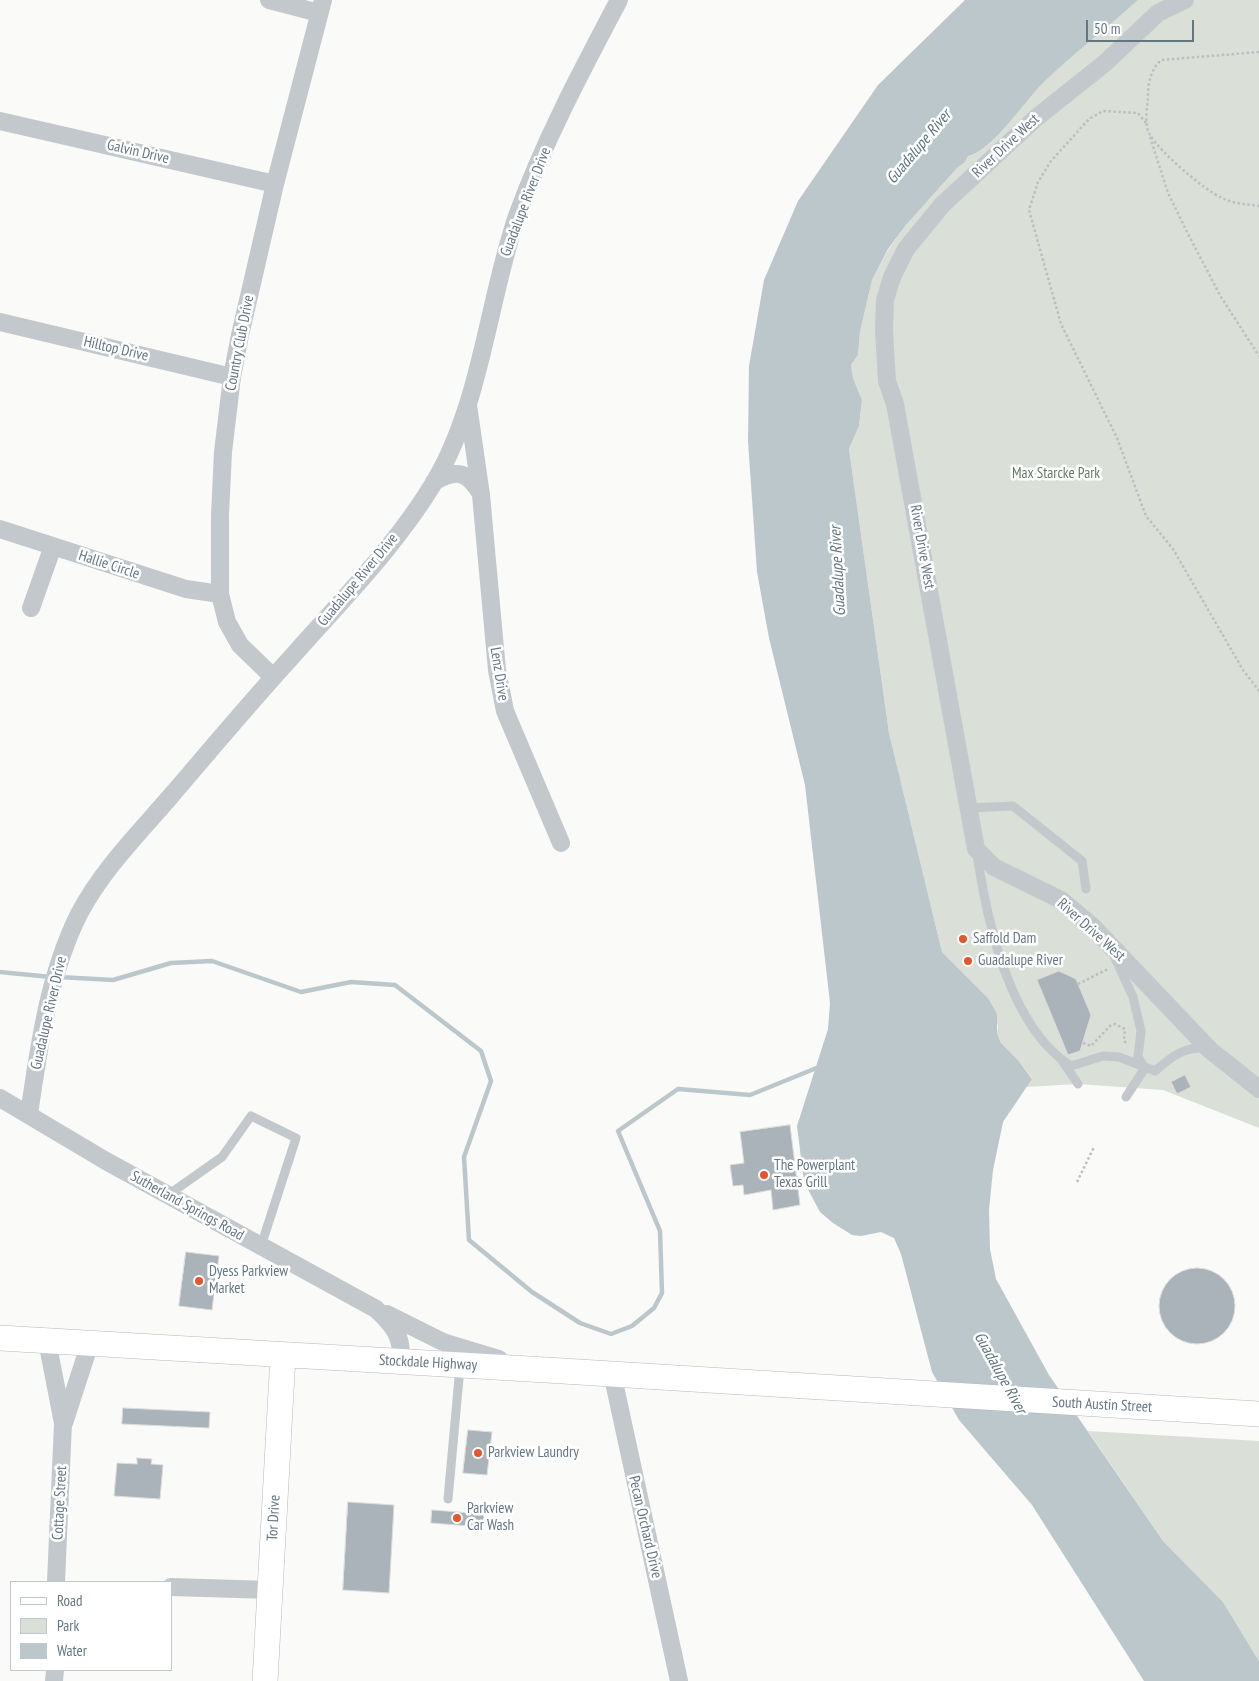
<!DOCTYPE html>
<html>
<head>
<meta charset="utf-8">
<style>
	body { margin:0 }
	#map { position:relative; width:1259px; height:1681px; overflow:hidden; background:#fafaf8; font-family:"PT Sans Narrow",sans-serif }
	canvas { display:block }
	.legend { position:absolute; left:10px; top:1581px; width:162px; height:90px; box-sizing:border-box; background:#fff; border:1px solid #c1c8cd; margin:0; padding:6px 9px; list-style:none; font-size:15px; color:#657683 }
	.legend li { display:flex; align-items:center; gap:10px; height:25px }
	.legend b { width:25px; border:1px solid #c1c8cd }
	.scale { position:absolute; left:1086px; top:20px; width:108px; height:22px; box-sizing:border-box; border:2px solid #657683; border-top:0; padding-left:6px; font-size:15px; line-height:18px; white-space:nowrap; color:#657683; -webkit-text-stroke:4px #fff; paint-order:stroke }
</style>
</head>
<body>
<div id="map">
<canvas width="1259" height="1681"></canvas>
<ul class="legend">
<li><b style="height:6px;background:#fff"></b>Road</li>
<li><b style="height:14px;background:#dadfd7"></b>Park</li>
<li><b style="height:14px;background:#bbc7cb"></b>Water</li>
</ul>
<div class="scale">50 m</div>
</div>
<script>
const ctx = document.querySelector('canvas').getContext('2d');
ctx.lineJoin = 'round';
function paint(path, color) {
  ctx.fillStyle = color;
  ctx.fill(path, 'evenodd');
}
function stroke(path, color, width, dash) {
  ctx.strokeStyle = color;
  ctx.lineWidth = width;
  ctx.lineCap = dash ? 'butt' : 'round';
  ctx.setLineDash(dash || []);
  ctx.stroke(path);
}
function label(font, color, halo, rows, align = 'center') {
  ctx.font = font + ' "PT Sans Narrow",sans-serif';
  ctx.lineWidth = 5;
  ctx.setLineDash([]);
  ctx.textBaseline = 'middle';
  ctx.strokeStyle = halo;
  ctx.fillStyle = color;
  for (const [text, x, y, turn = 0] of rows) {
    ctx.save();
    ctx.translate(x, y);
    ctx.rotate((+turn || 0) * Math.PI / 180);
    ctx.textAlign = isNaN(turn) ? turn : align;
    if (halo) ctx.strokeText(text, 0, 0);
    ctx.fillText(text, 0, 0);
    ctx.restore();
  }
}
const green = new Path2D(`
	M1138 0H1259V1128L1163 1090 1078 1084 1026 1087 1032 1078 1018 1060 1001 1043 997 1033 998 1026 988 998 942 952 889 733 849 449 859 426 862 400 853 378 851 365 858 355 860 332 872 280 888 250 906 225 957 168 965 162 968 156C992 151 1025 101 1043 83 1073 54 1107 28 1138 0Z
	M1088 1431 1259 1441V1661L1223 1602 1163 1541Z`);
const water = new Path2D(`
	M965 0H1138C1107 28 1073 54 1043 83 1025 101 992 151 968 156L965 162 957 168 906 225 888 249 872 280 860 332 858 355 851 365 853 378 862 400 859 426 849 449 889 733 942 952 988 998 997 1014V1033L1001 1043 1018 1060 1032 1079 1003 1122 993 1170 989 1210 990 1249 996 1279 1049 1375 1163 1541 1223 1602 1259 1661V1681H1144L1032 1505 959 1420 932 1372 901 1254 894 1238 881 1232 861 1236 852 1235 833 1223 820 1212 804 1182 797 1126 828 1029 830 1003 805 785 769 638 757 572 748 441 749 366 764 280 798 201 878 85Z`);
const stream = new Path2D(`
	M0 972 51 977
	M59 977 113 980 171 963 212 961 301 992 351 982 395 985 481 1051 491 1081 464 1157 469 1240 532 1292 580 1323 611 1334 632 1326 654 1308 662 1293 660 1231 618 1131 678 1089 750 1095 819 1067`);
const building = new Path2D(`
	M1059 971 1076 979 1091 1015 1080 1051 1068 1055 1037 980Z
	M1185 1075 1191 1087 1177 1094 1171 1082Z
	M790 1125 800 1205 773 1210 771 1190 744 1195 743 1185 733 1186 730 1165 744 1163 740 1132Z
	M186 1252 219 1256 212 1310 179 1306Z
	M1159 1306a38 38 0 1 1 76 0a38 38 0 1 1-76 0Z
	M123 1408 210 1412 209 1428 122 1424Z
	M468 1430 492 1432 487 1475 463 1473Z
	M137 1458 152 1459 151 1464 163 1465 160 1499 114 1496 117 1463 137 1464Z
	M348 1502 394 1505 389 1593 343 1590Z
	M432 1510 484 1514 483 1527 431 1523Z`);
const path = new Path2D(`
	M1259 52 1161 60C1150 71 1148 83 1148 98 1147 110 1144 124 1150 135 1160 152 1204 190 1222 198 1234 204 1246 204 1259 206
	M1146 123 1138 113 1103 111 1089 119 1051 161 1038 182 1029 210 1061 324 1117 438 1146 516 1173 549 1243 670 1259 691
	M1150 137 1168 193 1188 234 1221 297 1259 356
	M1078 984 1108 969
	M1083 1043 1091 1046 1110 1026 1115 1024 1125 1029 1124 1041 1128 1044
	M1077 1182 1094 1147`);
const lane = new Path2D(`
	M969 808 1013 806 1082 861 1086 889
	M977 854C987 921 1009 1027 1071 1066L1103 1056 1119 1057 1155 1071C1170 1058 1185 1045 1206 1049
	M1115 958 1133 997 1141 1031 1138 1057 1145 1068 1126 1097
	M1063 1062 1078 1084
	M168 1195 222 1157 251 1116 296 1138 261 1246
	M448 1499 460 1367`);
const street = new Path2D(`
	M269 0 319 13
	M1185 0 1158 13 1105 63 1036 118 942 205 906 249 892 277 885 300 884 330 887 381 895 404 976 849 994 867 1061 900 1093 927 1210 1050 1259 1089
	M0 121 275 184
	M0 322 232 377
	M468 405 481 495 497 670 505 711 561 843
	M434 482C457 468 468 472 481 494
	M0 529 186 589 220 594
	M31 608 53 546
	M273 677 240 645 227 622 220 594V515L223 452 232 377 240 335 275 184 323 0
	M0 1098 106 1161 376 1309C393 1325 404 1338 400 1361
	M29 1114C39 1047 48 976 79 914 102 870 138 834 170 797 212 748 253 699 297 651 345 597 398 543 435 481 481 403 488 301 517 216 544 141 582 70 619 0
	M387 1314 443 1342 499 1359
	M47 1341 63 1423 56 1582
	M612 1373 679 1681
	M64 1423 90 1343
	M171 1587 270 1590
	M54 1681 55 1670`);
const secondary = new Path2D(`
	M0 1338C420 1360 839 1390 1259 1414
	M265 1681 283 1355`);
const markers = [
	[963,939,5,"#e4572e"],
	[968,961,5,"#e4572e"],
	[764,1175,5,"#e4572e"],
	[199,1281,5,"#e4572e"],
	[478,1453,5,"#e4572e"],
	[457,1518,5,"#e4572e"]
];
const streetNames = [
	["River Drive West",1006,146,-43],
	["Galvin Drive",138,152,13],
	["Guadalupe River Drive",526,202,-69],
	["Country Club Drive",240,343,-79],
	["Hilltop Drive",116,349,13],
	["River Drive West",922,547,80],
	["Hallie Circle",109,565,18],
	["Guadalupe River Drive",358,580,-50],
	["Lenz Drive",499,674,81],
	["River Drive West",1091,930,42],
	["Guadalupe River Drive",49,1013,-77],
	["Sutherland Springs Road",187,1206,29],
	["Stockdale Highway",428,1363,3],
	["South Austin Street",1102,1405,3],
	["Cottage Street",60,1503,-87],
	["Tor Drive",274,1518,-87],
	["Pecan Orchard Drive",645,1527,77]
];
const parkNames = [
	["Max Starcke Park",1056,474]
];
const poiNames = [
	["Saffold Dam",973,939],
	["Guadalupe River",978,961],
	["The Powerplant",774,1166],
	["Texas Grill",774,1183],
	["Dyess Parkview",209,1272],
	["Market",209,1289],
	["Parkview Laundry",488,1453],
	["Parkview",467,1509],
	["Car Wash",467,1526]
];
const waterNames = [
	["Guadalupe River",919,147,-50],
	["Guadalupe River",838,571,-93],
	["Guadalupe River",1000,1373,61]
];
paint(green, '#dadfd7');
paint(water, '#bbc7cb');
stroke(stream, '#bbc7cb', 4.5);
paint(building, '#aab3b9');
stroke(building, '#dcdcda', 1);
stroke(secondary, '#b3babf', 26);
stroke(path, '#bbbfc2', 2.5, [2.5, 2.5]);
stroke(lane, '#c3c8cc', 9);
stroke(street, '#c3c8cc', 18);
stroke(secondary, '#fff', 25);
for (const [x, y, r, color] of markers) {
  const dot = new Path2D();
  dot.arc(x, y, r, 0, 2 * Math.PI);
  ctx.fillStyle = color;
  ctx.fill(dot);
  stroke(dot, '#fff', 2);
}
label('15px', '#657683', '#fff', streetNames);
label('15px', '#687a64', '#fff', parkNames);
label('15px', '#657683', '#fff', poiNames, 'left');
label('italic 16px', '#60757c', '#fff', waterNames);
</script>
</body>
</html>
